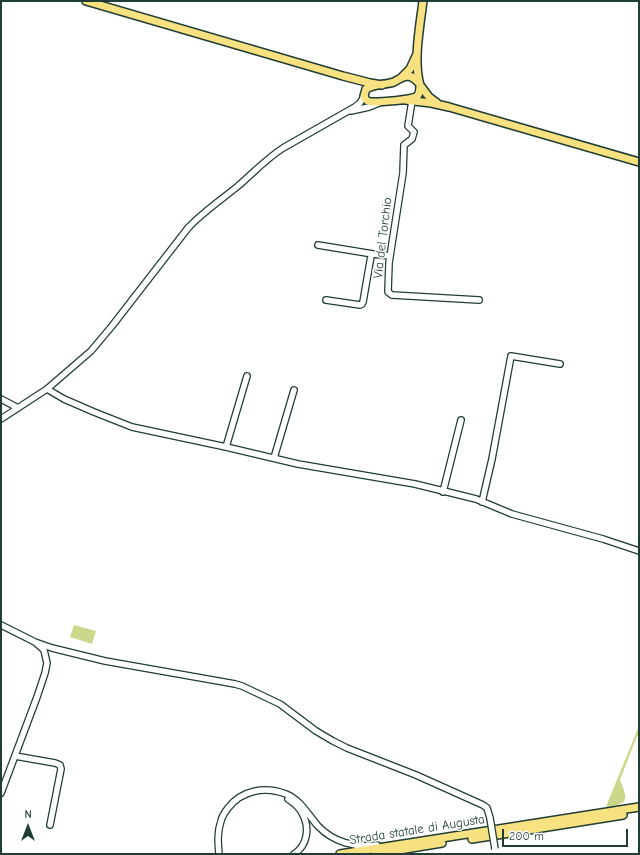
<!DOCTYPE html>
<html>
<head>
<meta charset="utf-8">
<style>
	body { margin:0 }
	#map { position:relative; width:640px; height:855px; overflow:hidden; background:#fff; font-family:"Comic Neue",sans-serif }
	canvas { display:block }
	.frame { position:absolute; inset:0; border:2px solid #1f3d34; pointer-events:none }
	.north { position:absolute; left:8px; top:807px; width:40px; height:40px; -webkit-text-stroke:3px #fff; paint-order:stroke; rotate:0deg; font-size:11px; font-weight:700; line-height:16px; text-align:center; color:#1f3d34 }
	.north::after { content:''; display:block; margin:auto; width:14px; height:18px; background:#1f3d34; clip-path:polygon(50% 0,100% 100%,50% 72%,0 100%) }
	.scale { position:absolute; left:502px; top:829px; width:126px; height:18px; box-sizing:border-box; border:2px solid #1f3d34; border-top:0; padding-left:5px; font-size:12px; line-height:14px; white-space:nowrap; color:#1f3d34; -webkit-text-stroke:3px #fff; paint-order:stroke }
</style>
</head>
<body>
<div id="map">
<canvas width="640" height="855"></canvas>
<div class="frame"></div>
<div class="north">N</div>
<div class="scale">200 m</div>
</div>
<script>
const ctx = document.querySelector('canvas').getContext('2d');
ctx.lineJoin = 'round';
function paint(path, color) {
  ctx.fillStyle = color;
  ctx.fill(path, 'evenodd');
}
function stroke(path, color, width, dash) {
  ctx.strokeStyle = color;
  ctx.lineWidth = width;
  ctx.lineCap = dash ? 'butt' : 'round';
  ctx.setLineDash(dash || []);
  ctx.stroke(path);
}
function label(font, color, halo, rows, align = 'center') {
  ctx.font = font + ' "Comic Neue",sans-serif';
  ctx.lineWidth = 3;
  ctx.setLineDash([]);
  ctx.textBaseline = 'middle';
  ctx.strokeStyle = halo;
  ctx.fillStyle = color;
  for (const [text, x, y, turn = 0] of rows) {
    ctx.save();
    ctx.translate(x, y);
    ctx.rotate((+turn || 0) * Math.PI / 180);
    ctx.textAlign = isNaN(turn) ? turn : align;
    if (halo) ctx.strokeText(text, 0, 0);
    ctx.fillText(text, 0, 0);
    ctx.restore();
  }
}
const green = new Path2D(`
	M74 625 96 631 92 644 70 637Z
	M639 726V736H637L620 780C627 798 631 804 607 807V804Z`);
const minor = new Path2D(`
	M412 101 408 126 414 132 412 139 404 145 403 173 389 263 388 292 392 295 479 300
	M351 111 369 107 379 103
	M318 245 373 254
	M326 300 360 305 362 304 363 302 371 256 373 254 390 256
	M47 389 64 399 94 412 132 427 226 447 298 464 415 484 476 499 512 514 603 539 639 551
	M1 399 18 408
	M1 419 47 389 91 351 112 326 188 228C203 212 221 200 238 186 253 173 266 159 283 148L355 107 360 103 364 96
	M226 447 247 376
	M274 458 294 390
	M443 492 461 420
	M482 502 492 459 511 356 560 364
	M1 625 35 642 44 650 47 663 45 673 37 697 1 793
	M35 642 52 648 105 661 207 679 235 684 242 686 280 704 316 731 333 741 347 748 416 775 483 805 487 808 490 818
	M15 756 55 763 60 765 61 769 50 825
	M288 799C294 803 299 807 302 813 310 827 308 845 294 854
	M219 854C218 843 217 832 221 821 222 816 225 812 228 808 242 790 265 786 286 794 301 800 308 815 318 826 333 842 355 848 377 845`);
const major = new Path2D(`
	M86 1 343 76 370 83 382 85
	M402 77 410 69 416 56
	M419 83C416 80 414 77 409 76 403 76 399 79 394 82 385 85 374 84 366 89L364 96C366 101 368 102 373 102 382 102 410 100 416 97 420 95 420 89 420 85 413 61 420 26 423 1
	M420 85 429 97 437 103
	M405 100 431 103 449 107 639 162
	M472 839 623 815
	M340 854 639 807
	M375 854 442 843`);
const minorBridge = new Path2D(`
	M490 818 495 849`);
const streetNames = [
	["Via del Torchio",383,238,-83],
	["Strada statale di Augusta",417,830,-9]
];
paint(green, '#cbd88b');
stroke(minor, '#1f3d34', 8);
stroke(major, '#1f3d34', 10);
stroke(minor, '#fff', 5.5);
stroke(major, '#f8e181', 7);
stroke(minorBridge, '#1f3d34', 8, []);
stroke(minorBridge, '#fff', 5.5);
label('13px', '#1f3d34', '#fff', streetNames);
</script>
</body>
</html>
